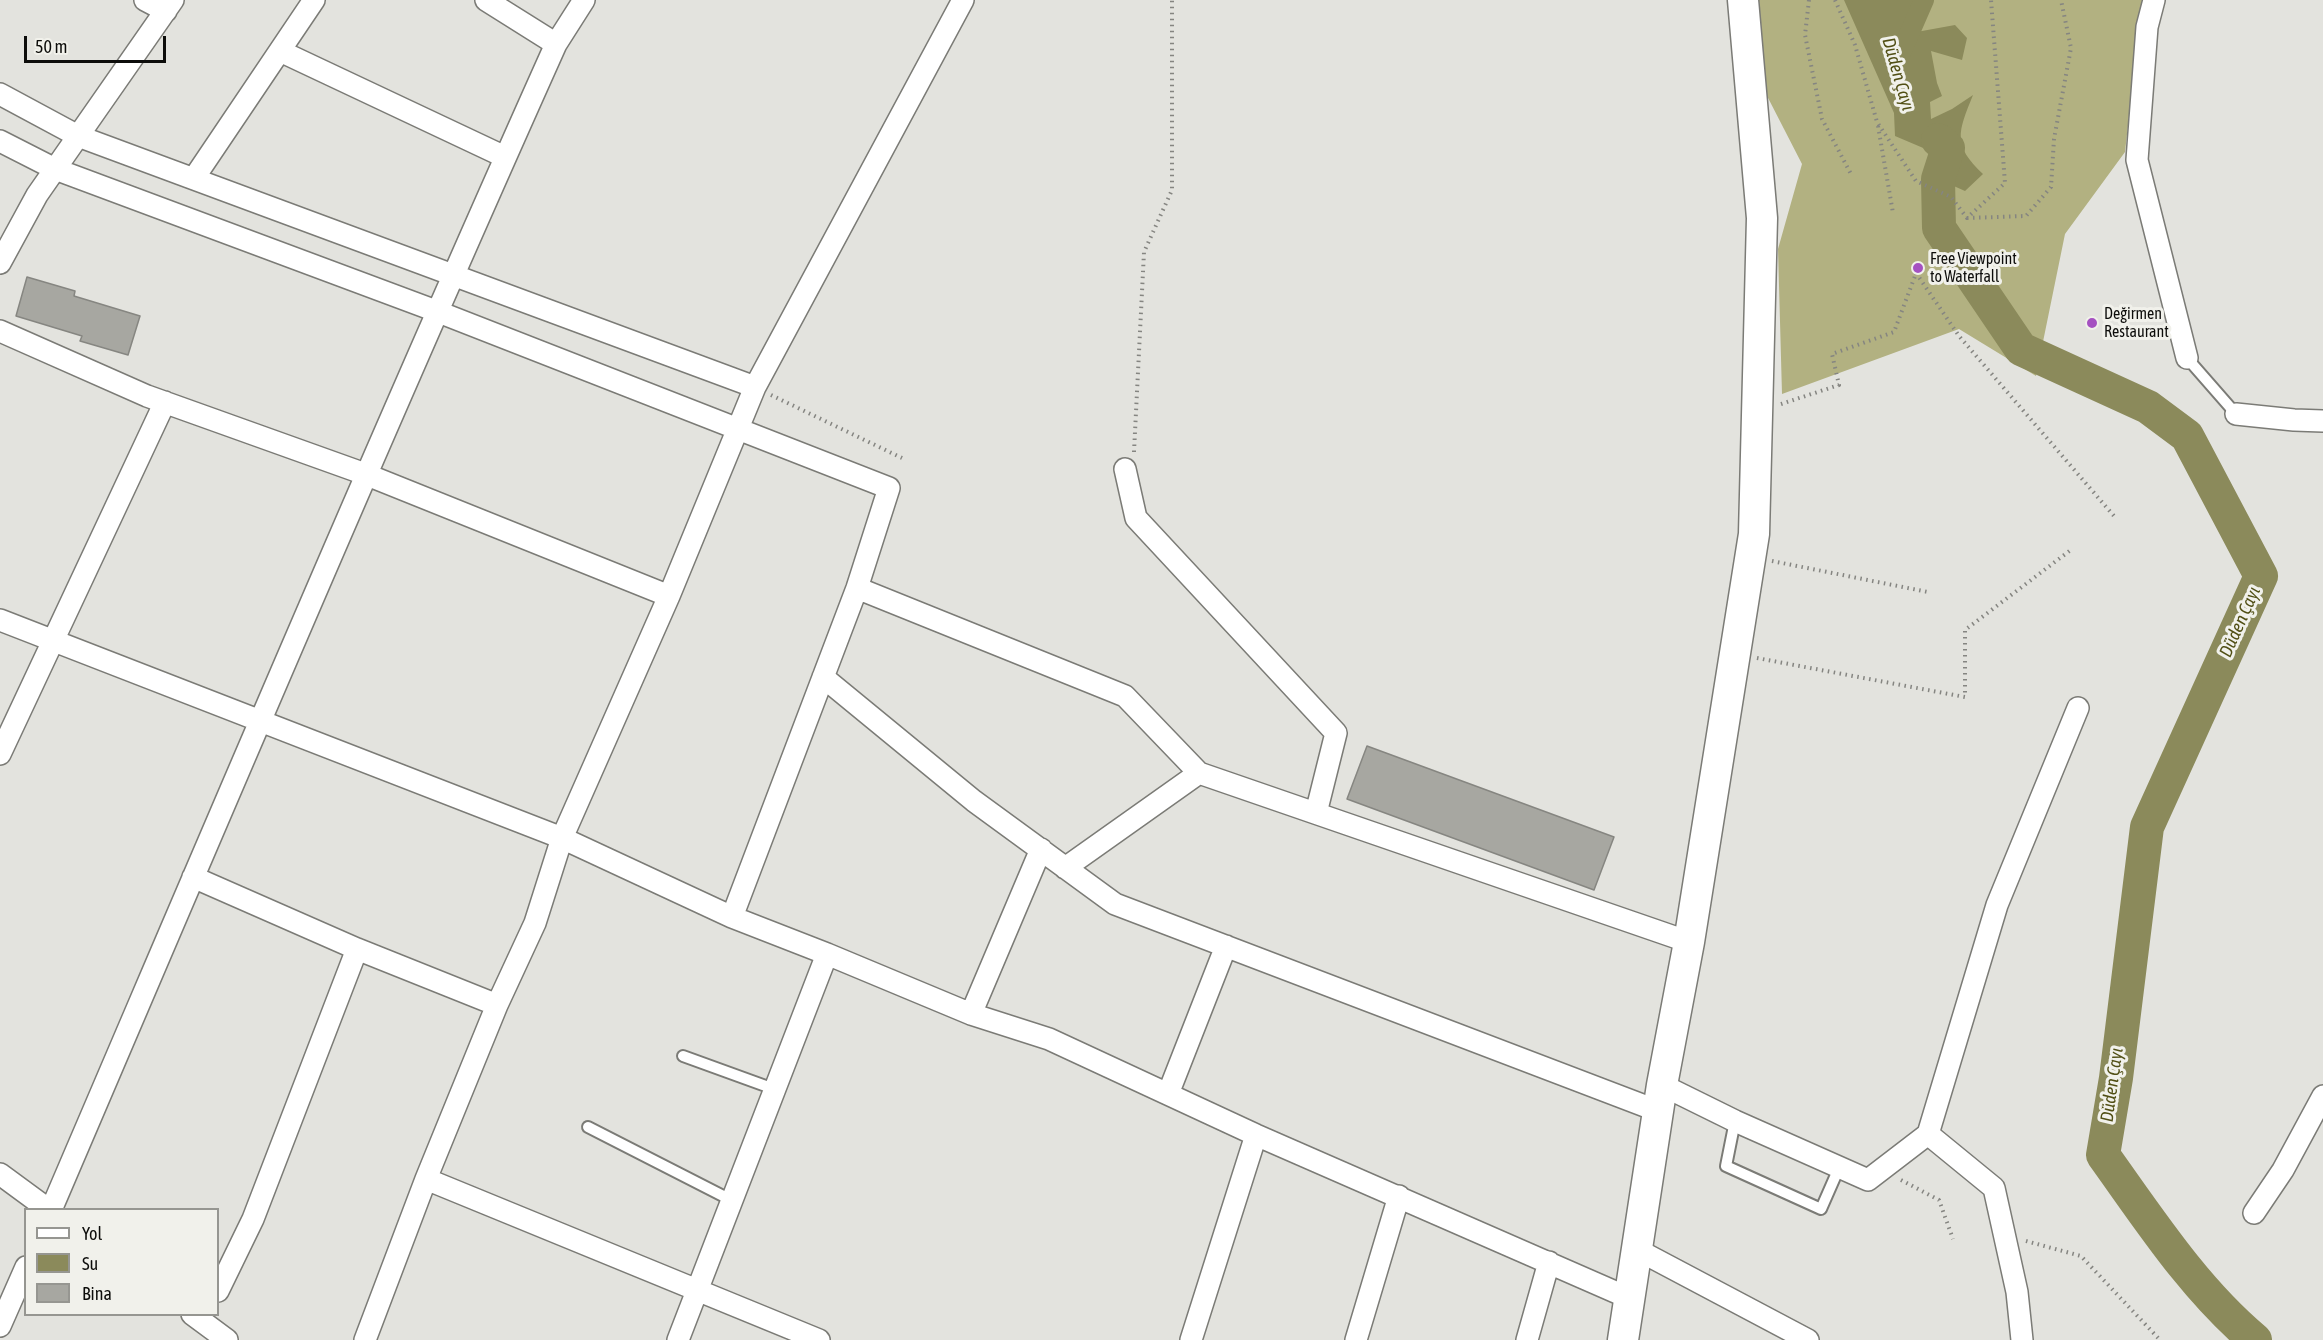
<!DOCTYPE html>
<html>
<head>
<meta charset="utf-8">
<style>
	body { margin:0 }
	#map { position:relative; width:2323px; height:1340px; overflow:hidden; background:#e3e3de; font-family:"Asap Condensed",sans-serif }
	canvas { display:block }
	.legend { position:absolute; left:24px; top:1208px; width:195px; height:108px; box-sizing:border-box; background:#f1f1eb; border:2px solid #969691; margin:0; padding:8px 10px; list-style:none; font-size:18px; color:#0d0d0b }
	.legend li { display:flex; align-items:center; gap:12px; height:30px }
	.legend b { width:30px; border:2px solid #969691 }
	.scale { position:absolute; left:24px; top:36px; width:142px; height:27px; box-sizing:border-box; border:3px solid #0d0d0b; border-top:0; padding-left:8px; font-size:18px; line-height:21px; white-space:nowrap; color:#0d0d0b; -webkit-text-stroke:4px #f1f1eb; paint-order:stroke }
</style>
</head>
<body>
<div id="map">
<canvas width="2323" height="1340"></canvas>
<ul class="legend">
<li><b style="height:8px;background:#fff"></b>Yol</li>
<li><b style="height:16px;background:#8b8a5b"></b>Su</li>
<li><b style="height:16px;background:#a7a7a1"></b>Bina</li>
</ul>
<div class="scale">50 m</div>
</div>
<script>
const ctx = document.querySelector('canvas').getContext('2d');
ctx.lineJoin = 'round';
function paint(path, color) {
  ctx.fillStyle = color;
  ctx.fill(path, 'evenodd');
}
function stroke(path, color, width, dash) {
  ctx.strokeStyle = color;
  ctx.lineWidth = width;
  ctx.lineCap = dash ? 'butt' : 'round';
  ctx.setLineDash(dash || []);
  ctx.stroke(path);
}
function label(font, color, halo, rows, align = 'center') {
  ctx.font = font + ' "Asap Condensed",sans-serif';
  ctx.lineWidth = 6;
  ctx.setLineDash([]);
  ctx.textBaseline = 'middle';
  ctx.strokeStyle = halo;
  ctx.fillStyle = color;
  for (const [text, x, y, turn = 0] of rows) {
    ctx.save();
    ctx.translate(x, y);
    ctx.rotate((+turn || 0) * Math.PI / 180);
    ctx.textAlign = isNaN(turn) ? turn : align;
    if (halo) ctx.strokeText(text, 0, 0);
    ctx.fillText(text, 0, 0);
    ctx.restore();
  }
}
const forest = new Path2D(`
	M1759 0H2142L2125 152 2065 234 2036 376 1959 329 1782 394 1778 249 1802 164 1765 92Z`);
const water = new Path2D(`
	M1844 0H1917C1909 8 1907 23 1911 33L1955 25 1967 38 1962 60 1931 51 1937 83 1942 96 1930 102 1931 119 1952 109 1973 95C1958 132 1952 145 1983 174L1965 191 1938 179 1935 153 1895 136 1894 113Z`);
const canal = new Path2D(`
	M1900 55 1924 0`);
const river = new Path2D(`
	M1938 140 1948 148 1938 179 1939 228 2021 349 2148 407 2187 436 2261 576 2147 827 2116 1078 2103 1155C2149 1219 2194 1289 2255 1340`);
const building = new Path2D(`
	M27 277 75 291 74 296 140 316 128 355 80 341 82 336 16 316Z
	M1367 746 1614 837 1594 890 1347 799Z`);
const path = new Path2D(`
	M1809 0 1805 35 1822 119 1852 176
	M1835 0 1855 45 1877 122 1916 181 1951 197 1967 218 2005 183 1991 0
	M1878 126 1893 213
	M1967 218 2026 216 2051 187 2054 139 2071 48 2061 0
	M1916 273 1959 336 2114 516
	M771 395 902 458
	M1781 404 1839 385 1832 354 1894 332 1918 268
	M1134 452 1144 252 1172 190V0
	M1772 561 1928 592
	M1757 658 1965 697V630L2072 549
	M1901 1180 1939 1200 1953 1239
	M2026 1241 2081 1256 2160 1340`);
const lane = new Path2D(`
	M2187 358 2236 414
	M683 1056 774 1089
	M1735 1121 1726 1166 1821 1209 1839 1168
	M588 1127 731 1200`);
const street = new Path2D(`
	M145 0 166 11
	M486 0 556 44
	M2154 0 2147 27 2137 160 2187 358
	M280 51 505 157
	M0 94 78 136 755 387
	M0 141 55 169 436 311 889 488 857 588 732 917
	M194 178 314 0
	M0 263 37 195 173 0
	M0 331 147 396 365 474 669 596
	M2236 414 2294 420 2323 421
	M1125 469 1136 518 1336 733 1316 813
	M857 588 1125 696 1199 773 1689 942
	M0 620 562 838 732 917 827 954 971 1014
	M823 677 974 801 1115 904 1658 1111
	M0 754 165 402
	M1041 849 971 1014 1049 1039 1256 1135 1629 1298
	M1065 868 1199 773
	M193 877 357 949 497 1005
	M1662 1085 1735 1121 1868 1180 1928 1134 1994 1188 2017 1292 2022 1340
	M1168 1094 1226 946
	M1928 1134 1997 905 2078 708
	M0 1174 49 1210
	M426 1179 819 1340
	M51 1210C218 820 383 430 556 44L584 0
	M2254 1213 2283 1170 2323 1096
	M1636 1249 1808 1340
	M218 1291 253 1219 357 949
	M192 1314 227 1340
	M0 1326 26 1267
	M365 1340 426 1179 497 1005 535 923 562 838 669 596 755 387 963 0
	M678 1340 827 954
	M1191 1340 1256 1135
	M1356 1340 1399 1196
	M1527 1340 1549 1262`);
const secondary = new Path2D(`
	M1623 1340 1662 1085 1689 942 1754 534 1762 218 1743 0`);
const markers = [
	[1918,268,6,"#a551c1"],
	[2092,323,6,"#a551c1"]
];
const poiNames = [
	["Free Viewpoint",1930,259],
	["to Waterfall",1930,277],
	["Değirmen",2104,314],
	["Restaurant",2104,332]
];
const waterNames = [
	["Düden Çayı",1898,74,74],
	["Düden Çayı",2240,622,-66],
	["Düden Çayı",2112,1085,-82]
];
paint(forest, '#b2b181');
paint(water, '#8b8a5b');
stroke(canal, '#8b8a5b', 20);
stroke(river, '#8b8a5b', 34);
paint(building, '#a7a7a1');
stroke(building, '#868681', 1.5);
stroke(lane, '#7b7b76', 14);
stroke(street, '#7b7b76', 24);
stroke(secondary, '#7b7b76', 33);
stroke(path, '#858581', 4, [1.5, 4.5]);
stroke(lane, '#fff', 10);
stroke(street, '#fff', 21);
stroke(secondary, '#fff', 30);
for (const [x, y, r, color] of markers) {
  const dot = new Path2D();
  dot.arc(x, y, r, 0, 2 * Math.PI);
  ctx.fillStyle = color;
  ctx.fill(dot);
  stroke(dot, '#f1f1eb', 2);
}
label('16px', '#0d0d0b', '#f1f1eb', poiNames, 'left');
label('italic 18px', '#514f15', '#f1f1eb', waterNames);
</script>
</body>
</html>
